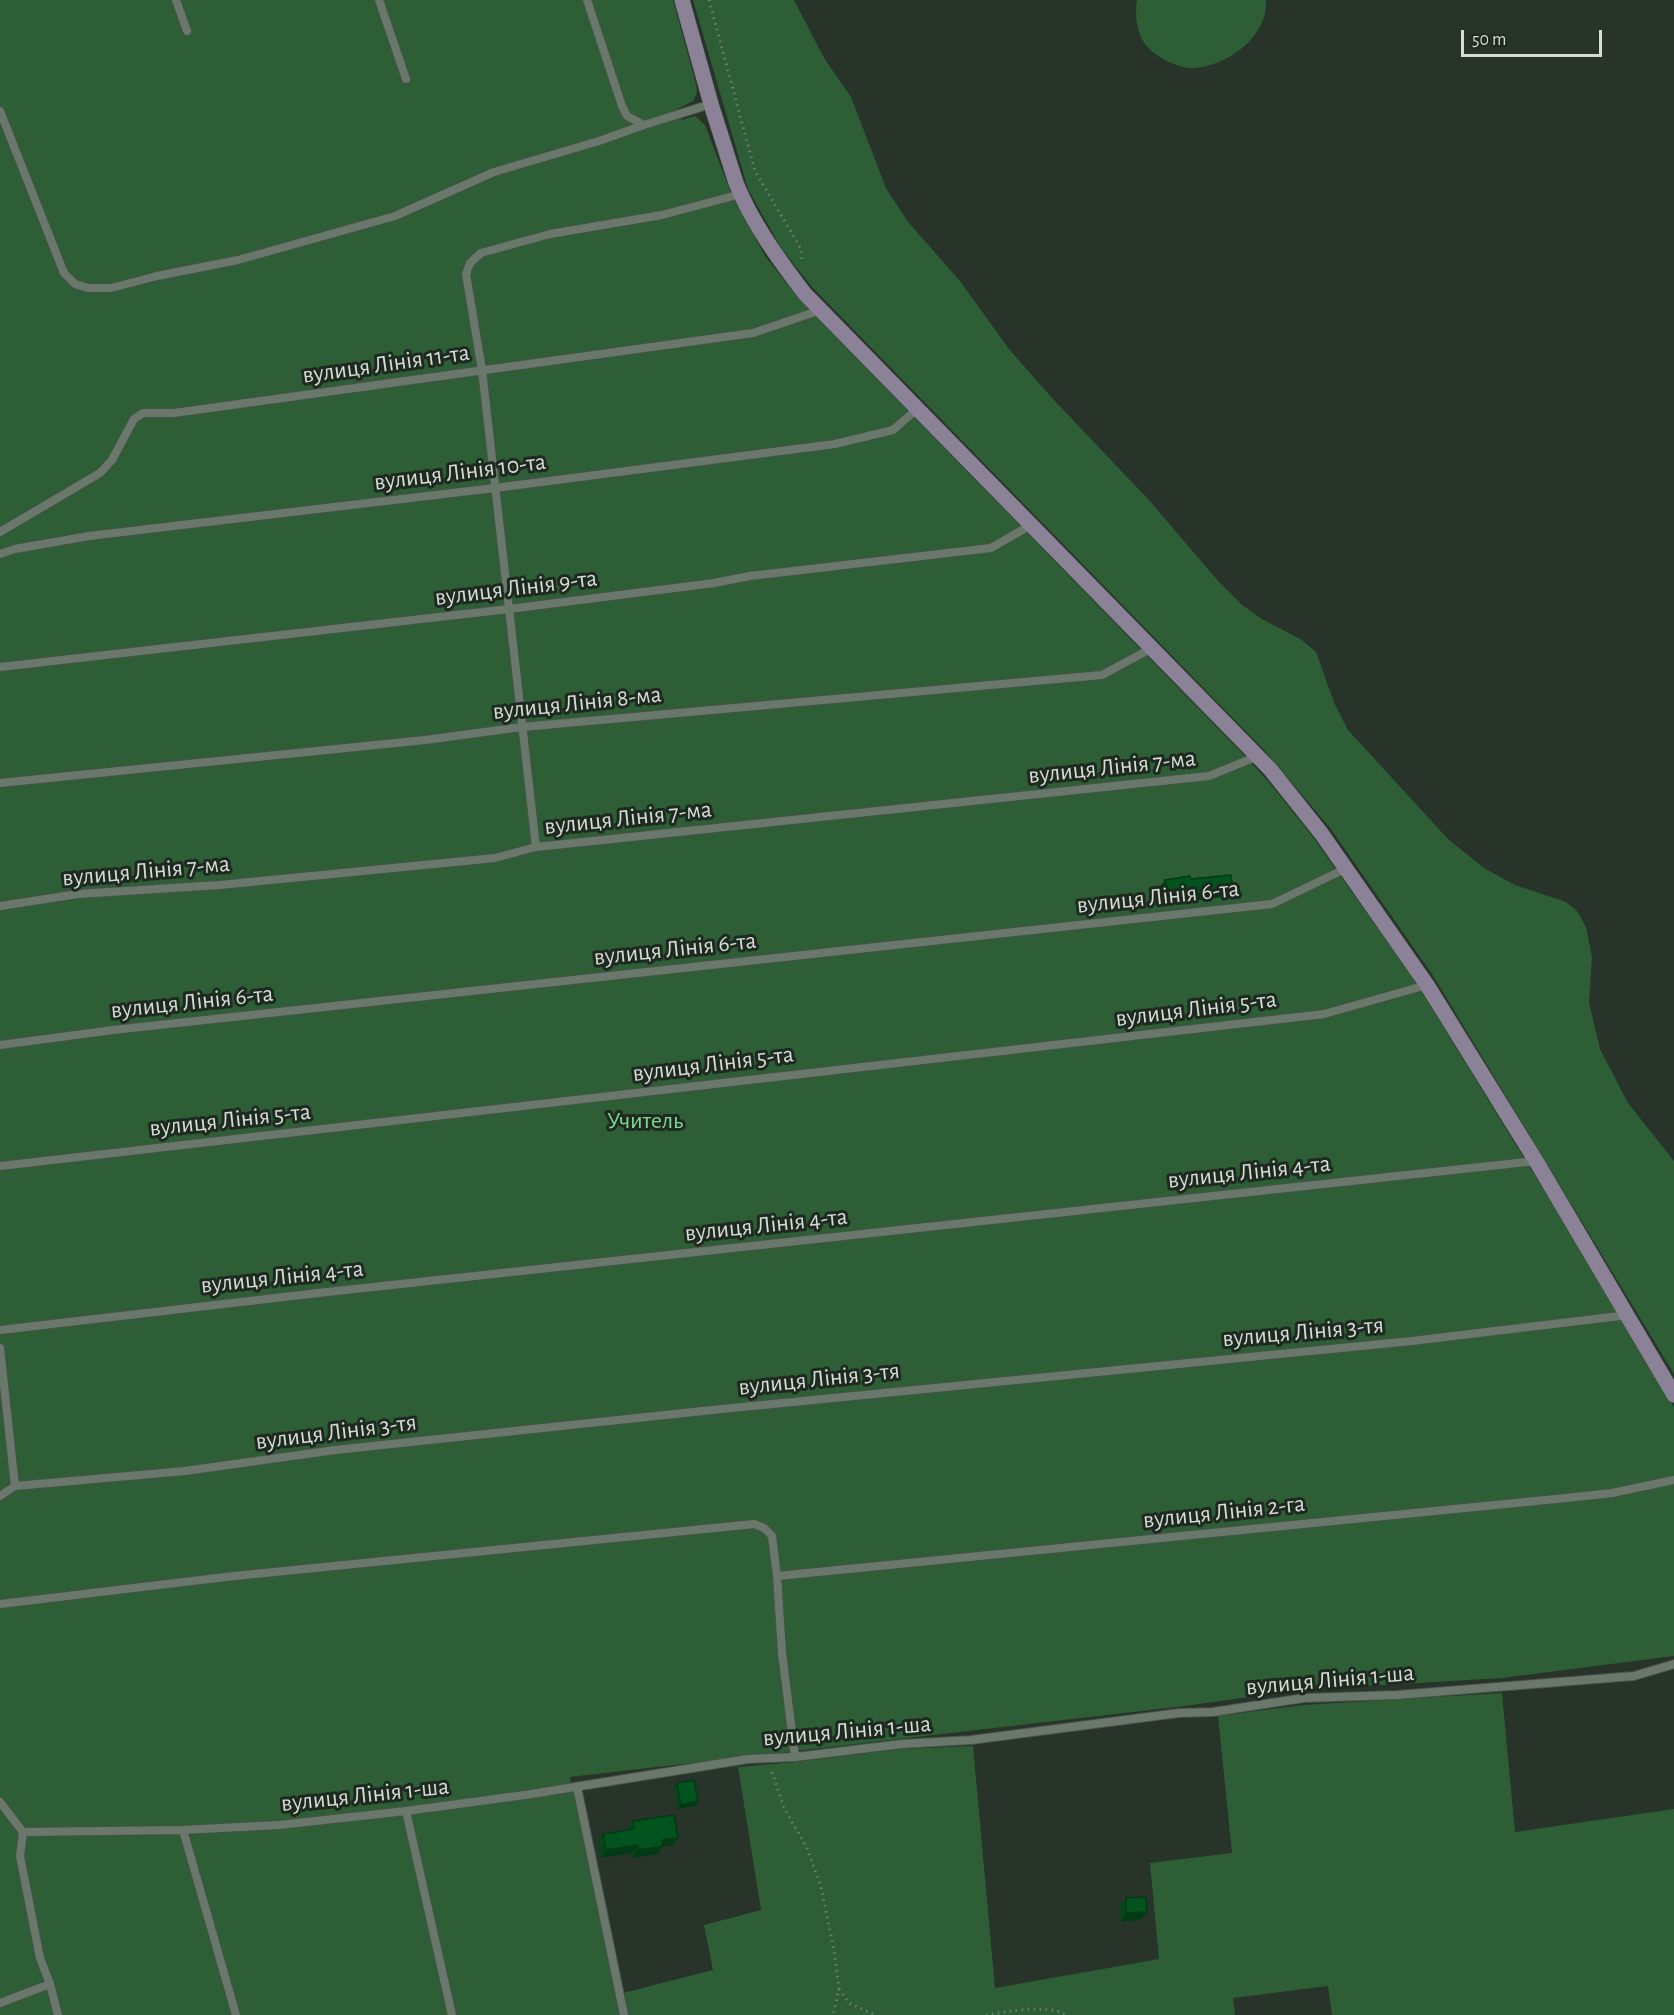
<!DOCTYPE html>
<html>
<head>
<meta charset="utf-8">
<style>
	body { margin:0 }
	#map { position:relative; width:1674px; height:2015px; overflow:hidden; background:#283329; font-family:"Alegreya Sans",sans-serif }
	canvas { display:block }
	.scale { position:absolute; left:1461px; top:30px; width:141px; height:27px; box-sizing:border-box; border:3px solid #d6ddd6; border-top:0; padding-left:8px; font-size:18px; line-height:21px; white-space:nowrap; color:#d6ddd6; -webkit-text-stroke:4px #1e2920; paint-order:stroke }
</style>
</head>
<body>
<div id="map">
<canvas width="1674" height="2015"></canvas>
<div class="scale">50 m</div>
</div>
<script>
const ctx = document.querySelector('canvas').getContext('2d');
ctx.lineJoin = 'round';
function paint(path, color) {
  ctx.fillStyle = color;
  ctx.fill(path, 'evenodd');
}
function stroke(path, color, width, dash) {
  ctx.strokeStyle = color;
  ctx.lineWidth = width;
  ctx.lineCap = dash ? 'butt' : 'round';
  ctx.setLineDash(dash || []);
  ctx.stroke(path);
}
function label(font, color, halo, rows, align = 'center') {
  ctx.font = font + ' "Alegreya Sans",sans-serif';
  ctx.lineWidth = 6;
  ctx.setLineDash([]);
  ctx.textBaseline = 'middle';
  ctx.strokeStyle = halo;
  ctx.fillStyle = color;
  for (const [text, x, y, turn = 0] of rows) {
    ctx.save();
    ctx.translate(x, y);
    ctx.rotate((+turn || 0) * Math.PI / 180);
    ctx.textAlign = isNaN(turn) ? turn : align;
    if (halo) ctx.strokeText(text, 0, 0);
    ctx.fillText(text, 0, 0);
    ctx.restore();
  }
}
const green = new Path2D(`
	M0 0H673L696 84 697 92 693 101 677 109 682 120 695 116 705 125 731 193 765 256 799 299 1244 755 1268 781 1313 837 1415 981 1628 1327 1674 1407V1656L1502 1678 1299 1690 1185 1706 570 1777 619 1994 713 1970 704 1925 761 1910 738 1767 796 1762 902 1749 973 1746 995 1988 1159 1959 1150 1863 1232 1853 1218 1716 1303 1705 1502 1693 1515 1832 1674 1809V2015H1332L1328 1986 1233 1998 1235 2015H0Z
	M693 0H794L824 58 851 97 886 188 908 222 960 281 1009 349 1052 398 1148 499 1219 582 1242 605 1262 619 1302 640 1316 652 1335 705 1348 730 1448 839 1484 868 1515 885 1566 902 1577 911 1586 927 1592 957 1589 1002 1600 1049 1628 1103 1674 1161V1374L1432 974 1330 828 1264 750 812 287 781 248 748 189Z
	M1137 0H1266C1268 38 1225 68 1190 68 1176 68 1150 54 1143 41 1136 29 1135 13 1137 0Z`);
const path = new Path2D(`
	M709 0 755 171 801 249 802 262
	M772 1772 784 1808 807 1848 821 1887 834 1950 839 1989 833 2015
	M839 1989 849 2003 875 2015
	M986 2015C1008 2012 1047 2003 1066 2015`);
const lane = new Path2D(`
	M176 0 187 31
	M379 0 406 79
	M587 0 622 106 627 116 644 125
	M0 111 64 273 75 284 88 288H111L157 276 238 260 395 216 494 172 599 141 644 125 711 104
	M0 532 100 473 112 460 134 419 143 413H174L753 333 821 310
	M0 554 15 549 89 536 495 488 835 444 893 430 917 409
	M0 667 509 609 714 583 750 576 991 548 1031 525
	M0 783 425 740 522 727 1102 675 1152 648
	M536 847 482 370 466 274 470 263 481 253 550 234 662 215 741 194
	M0 906 78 894 220 885 495 858 536 847 1209 776 1258 756
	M0 1045 113 1030 1272 904 1347 868
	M0 1166 1324 1014 1427 985
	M0 1330 327 1292 1536 1161
	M0 1348 15 1486 0 1496
	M15 1486 185 1471 335 1450 722 1409 1412 1341 1628 1315
	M777 1576 1566 1498 1612 1493 1674 1480
	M0 1604 234 1576 754 1524 764 1528 772 1536 777 1576 782 1653 795 1757
	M577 1787 624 2015
	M0 1802 23 1832 20 1856 40 1958 50 1984 58 2015
	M406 1811 452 2015
	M183 1830 236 2015
	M23 1832 183 1830 279 1825 406 1811 525 1795 748 1759 795 1757 902 1744 971 1740 1179 1713 1213 1712 1304 1698 1397 1695 1634 1676 1674 1664
	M0 2003 50 1984`);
const secondary = new Path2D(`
	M682 0 711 104 736 183C752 223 779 260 805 294L1270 769 1321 833 1427 985 1536 1161 1674 1395`);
const wall = new Path2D(`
	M1191 879 1228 896 1163 905 1160 886 1165 880Z
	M677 1783 696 1806 678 1809 674 1787Z
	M633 1821 678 1838 673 1845 662 1847 658 1854 632 1858V1853L601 1858 598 1841 603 1834 628 1830V1828Z
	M1126 1898 1141 1920 1121 1921 1120 1906Z`);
const shadedWall = new Path2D(`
	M1233 889 1228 896 1163 905 1168 899Z
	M698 1801 696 1806 678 1809 681 1805Z
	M678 1838 673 1845 662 1847 658 1854 632 1858 638 1850 662 1840Z
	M637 1845 632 1853 601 1858 606 1850Z
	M1147 1912 1141 1920 1121 1921 1126 1913Z`);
const building = new Path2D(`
	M1231 875 1233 889 1168 899 1165 880 1190 876 1191 879Z
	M694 1780 698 1801 681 1805 677 1783Z
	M674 1815 678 1838 662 1840 663 1846 638 1850 637 1845 606 1850 603 1834 634 1829 633 1821Z
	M1146 1897 1147 1912 1126 1913V1898Z`);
const streetNames = [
	["вулиця Лінія 11-та",386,364,-8],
	["вулиця Лінія 10-та",460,472,-7],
	["вулиця Лінія 9-та",516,588,-7],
	["вулиця Лінія 8-ма",577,703,-6],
	["вулиця Лінія 7-ма",1112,767,-6],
	["вулиця Лінія 7-ма",628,818,-6],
	["вулиця Лінія 7-ма",146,871,-5],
	["вулиця Лінія 6-та",1158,897,-6],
	["вулиця Лінія 6-та",675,949,-6],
	["вулиця Лінія 6-та",192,1002,-6],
	["вулиця Лінія 5-та",1196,1009,-7],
	["вулиця Лінія 5-та",713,1064,-7],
	["вулиця Лінія 5-та",230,1120,-6],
	["вулиця Лінія 4-та",1249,1172,-6],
	["вулиця Лінія 4-та",766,1225,-6],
	["вулиця Лінія 4-та",282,1277,-6],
	["вулиця Лінія 3-тя",1303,1332,-5],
	["вулиця Лінія 3-тя",819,1379,-6],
	["вулиця Лінія 3-тя",336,1432,-7],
	["вулиця Лінія 2-га",1224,1512,-6],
	["вулиця Лінія 1-ша",1330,1680,-5],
	["вулиця Лінія 1-ша",847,1731,-5],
	["вулиця Лінія 1-ша",365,1795,-6]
];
const parkNames = [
	["Учитель",645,1121]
];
paint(green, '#2d5e36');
stroke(lane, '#475149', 10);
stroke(secondary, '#475149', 16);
stroke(path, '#727b73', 3, [1.5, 4.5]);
stroke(lane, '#6a786c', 8);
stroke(secondary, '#8c8297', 15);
paint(wall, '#03471b');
paint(shadedWall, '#023a16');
paint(building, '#03531f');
stroke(building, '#023a16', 1.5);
label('24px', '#d6ddd6', '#1e2920', streetNames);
label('24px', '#7cd88c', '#1e2920', parkNames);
</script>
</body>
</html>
